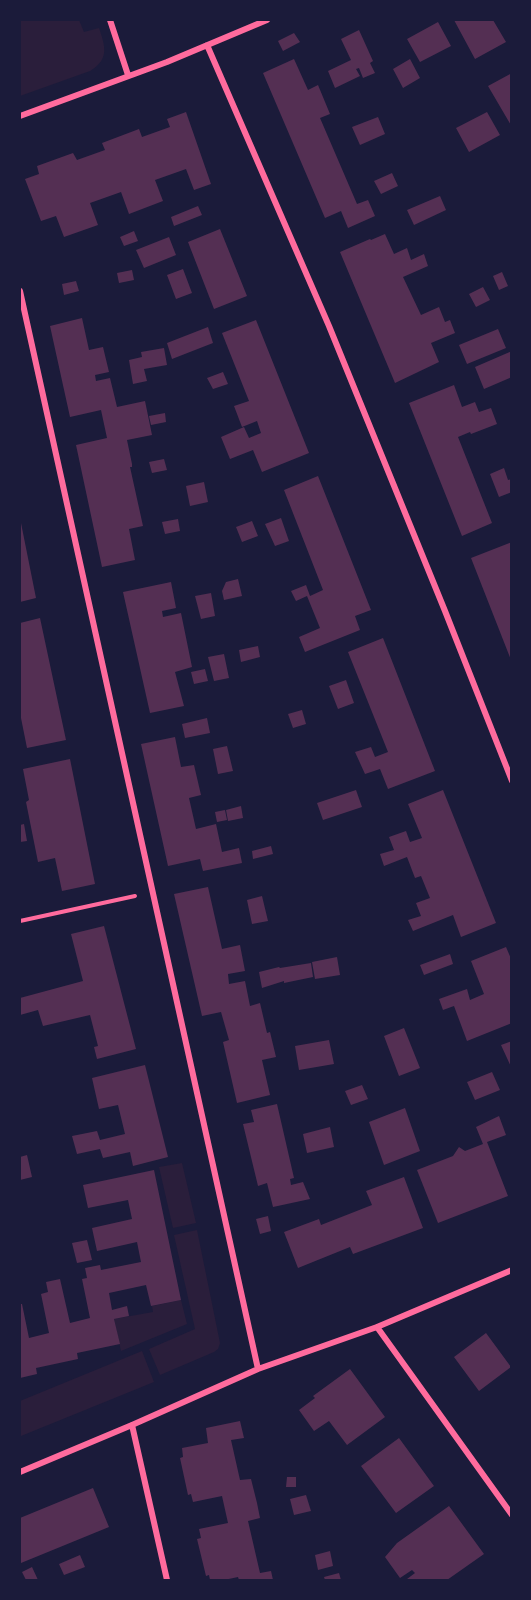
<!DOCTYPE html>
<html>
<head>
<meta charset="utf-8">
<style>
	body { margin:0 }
	#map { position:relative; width:531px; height:1600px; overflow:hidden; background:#1b1b3a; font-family:"PT Sans",sans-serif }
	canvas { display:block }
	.frame { position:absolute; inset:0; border:21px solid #1b1b3a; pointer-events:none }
</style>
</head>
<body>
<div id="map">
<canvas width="531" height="1600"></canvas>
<div class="frame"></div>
</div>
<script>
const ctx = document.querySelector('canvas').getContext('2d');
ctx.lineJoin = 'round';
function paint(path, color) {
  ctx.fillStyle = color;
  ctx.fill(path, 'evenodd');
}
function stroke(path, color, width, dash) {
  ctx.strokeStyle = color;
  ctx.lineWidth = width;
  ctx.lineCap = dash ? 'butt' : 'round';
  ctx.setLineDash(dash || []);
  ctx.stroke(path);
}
const green = new Path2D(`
	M20 20H79L84 32 99 28C105 46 110 59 90 71L20 96Z
	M182 1163 196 1223 173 1228 159 1167Z
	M197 1230 220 1343 218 1349 214 1352 160 1375 149 1349 195 1329 174 1235Z
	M181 1300 187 1324 121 1351 114 1319 153 1312 152 1306Z
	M142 1351 154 1382 21 1436 20 1401Z`);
const building = new Path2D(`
	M454 20H493L506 42 475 59Z
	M438 22 451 46 420 62 407 39Z
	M359 30 373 61 370 63 375 73 363 78 359 68 356 69 360 76 335 88 328 71 351 60 341 39Z
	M294 33 300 42 283 51 278 41Z
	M294 59 308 90 318 85 330 114 320 118 357 204 368 200 375 216 348 228 341 211 325 218 263 73Z
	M410 59 420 78 403 88 393 69Z
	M512 73V127L488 86Z
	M186 112 211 184 194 190 186 169 155 180 163 201 129 214 121 192 90 203 98 225 64 237 56 216 41 221 25 179 39 174 37 166 73 153 77 160 105 150 102 143 139 129 142 137 170 127 167 119Z
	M487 112 500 135 469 152 456 128Z
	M378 117 385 134 360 145 352 127Z
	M392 173 398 186 381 194 374 181Z
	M440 196 446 210 414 225 407 210Z
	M198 206 202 215 174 226 171 217Z
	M220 229 247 296 214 309 188 242Z
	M134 231 138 241 124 246 120 237Z
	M385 234 394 254 407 248 411 260 424 254 428 266 403 277 421 315 439 307 445 322 450 320 455 333 431 343 439 362 395 383 340 252 370 239 371 240Z
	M169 237 176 255 144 268 136 250Z
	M183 269 192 293 176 299 167 275Z
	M132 270 134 280 119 283 117 273Z
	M502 272 508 286 499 290 493 276Z
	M76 281 79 291 64 295 62 284Z
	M483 287 490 300 476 307 469 294Z
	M82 318 89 350 103 347 109 372 95 375 96 381 110 378 117 407 145 401 152 435 127 440 132 464V467H130L143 526 129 529 135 560 102 567 76 445 107 438 101 410 70 417 50 326Z
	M256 320 309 453 262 472 253 450 230 459 221 437 244 427 249 438 261 433 257 421 242 427 234 406 249 401 222 333Z
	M208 327 213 343 172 359 167 343Z
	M498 329 506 348 467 364 459 345Z
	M164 348 167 365 144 369 147 381 133 384 129 360 142 357 141 352Z
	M512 351V377L484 389 475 367Z
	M223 372 228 384 213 389 207 378Z
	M454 385 462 407 475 402 479 412 491 408 497 424 471 434 470 432 458 437 492 523 462 536 409 403Z
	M165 413 166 422 151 425 149 416Z
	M164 459 167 470 152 473 149 462Z
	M504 468 508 480 512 479V492L499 497 490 474Z
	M318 476 371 610 355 616 360 630 305 652 299 637 320 628 307 596 296 601 291 591 306 585 310 596 323 590 284 490Z
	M204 482 208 502 190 506 186 486Z
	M281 518 289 541 275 546 265 524Z
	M178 519 180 531 165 534 162 522Z
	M252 521 258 536 242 542 236 527Z
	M21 523 36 598 20 602V523Z
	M512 542V660H511L471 558Z
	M238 579 242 596 224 600 222 591 226 582Z
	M171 582 176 608 162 611 163 617 181 613 192 667 175 672 184 706 150 713 123 592Z
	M211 593 215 616 201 619 195 596Z
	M40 618 66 740 27 748 20 713V623Z
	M383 638 435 771 388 789 380 769 365 774 355 752 371 747 375 757 388 752 348 652Z
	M258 646 260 657 241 662 239 650Z
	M224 654 229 678 214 681 208 657Z
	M205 669 208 681 194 684 191 672Z
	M346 680 354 703 338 709 329 686Z
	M302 710 306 724 293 728 288 714Z
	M207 718 210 733 185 738 182 724Z
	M175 737 181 767 194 765 201 795 189 798 196 829 216 824 222 852 239 848 242 863 203 871 200 859 168 866 141 744Z
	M227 746 233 771 218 774 213 749Z
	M70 759 95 884 62 891 55 858 38 862 26 802 29 800 23 769Z
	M356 790 362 807 323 820 317 803Z
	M443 790 496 923 461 937 453 915 413 931 408 920 421 916 416 903 430 898 421 876 415 878 407 857 384 866 380 854 394 850 389 837 406 831 410 842 422 838 408 804Z
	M241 806 243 818 228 821 226 810Z
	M225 810 227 820 217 822 215 812Z
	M24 824 27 841 20 842V825Z
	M271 846 273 854 253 859 252 851Z
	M208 887 222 949 240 945 245 971 228 974 229 984 245 981 250 1006 260 1003 267 1033 270 1032 276 1057 262 1060 270 1095 237 1103 223 1042 229 1040 221 1012 202 1016 174 894Z
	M262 896 268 921 252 924 247 900Z
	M104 926 136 1049 97 1059 94 1047 98 1046 90 1015 43 1026 38 1010 20 1015V998L83 981 71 934Z
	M506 947 512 961V1023L467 1041 454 1006 443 1010 439 999 467 989 470 1000 484 994 471 961Z
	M450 954 453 964 424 975 420 965Z
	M337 957 340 975 315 979 312 962Z
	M311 963 313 977 284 983V981L262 988 259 972 279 967 280 968Z
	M404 1028 420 1068 399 1076 384 1036Z
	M329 1040 334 1064 299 1070 295 1046Z
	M512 1041V1069L501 1045Z
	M145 1065 168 1157 133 1166 130 1152 103 1158 100 1149 77 1154 72 1136 97 1131 100 1140 125 1134 118 1105 99 1109 92 1078Z
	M492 1072 500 1090 475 1100 467 1082Z
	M362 1085 368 1099 351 1105 345 1091Z
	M277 1104 294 1178 290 1179 291 1185 303 1182 310 1199 273 1207 267 1183 258 1186 243 1124 254 1122 251 1110Z
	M405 1108 420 1151 384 1165 369 1122Z
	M499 1116 506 1135 487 1142 508 1196 438 1223 417 1170 453 1156 459 1147 465 1151 483 1144 476 1127Z
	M330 1127 334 1147 307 1153 303 1134Z
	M27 1155 32 1177 20 1180V1157Z
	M154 1170 181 1300 151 1306 146 1285 109 1293 112 1310 127 1306 129 1316 114 1319 120 1344 77 1353 78 1359 36 1368 37 1374 20 1378V1304H22L29 1338 49 1333 41 1294 48 1292 46 1282 60 1279 70 1323 90 1318 82 1279 87 1278 85 1268 100 1265 101 1270 141 1262 137 1242 97 1251 92 1228 132 1219 128 1200 88 1208 83 1185Z
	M404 1177 423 1228 353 1254 350 1247 298 1268 284 1232 319 1219 321 1225 372 1205 366 1191Z
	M268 1216 271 1231 260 1234 256 1219Z
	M87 1240 92 1260 77 1263 72 1243Z
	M486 1333 511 1367 479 1391 454 1357Z
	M350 1369 385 1417 347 1445 329 1421 314 1431 299 1410 315 1398 313 1396Z
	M240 1421 244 1438 231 1440 240 1480 251 1479 257 1503 260 1518 248 1521 260 1573 271 1571 273 1580H239L238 1577 224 1580H210L209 1575 206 1576 197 1539 201 1538 199 1529 228 1523 222 1496 193 1502 191 1494 188 1495 180 1458 183 1457 182 1448 208 1443 206 1428Z
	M399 1438 434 1486 396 1513 361 1466Z
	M287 1477H296V1487H286Z
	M93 1488 109 1527 21 1563 20 1518Z
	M306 1495 311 1511 294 1515 290 1499Z
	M449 1506 484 1554 447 1580H408L407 1579 415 1573 412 1570 400 1578 385 1557 397 1543Z
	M330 1551 333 1566 318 1570 315 1555Z
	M80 1555 85 1567 64 1575 59 1564Z
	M32 1567 38 1580H26L22 1572Z
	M339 1573 341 1580H325L324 1577Z`);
const path = new Path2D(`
	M20 921 135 896`);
const minor = new Path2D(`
	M110 20 128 75
	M207 45 329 326 445 611 512 781
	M20 116 167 62 267 20
	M20 291 258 1369
	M377 1327 512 1515
	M132 1425 167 1580
	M20 1472 132 1425 258 1369 377 1327 512 1270`);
paint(green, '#2a1e3b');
paint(building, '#542f53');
stroke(path, '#ff6b9d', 4);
stroke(minor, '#ff6b9d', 6);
</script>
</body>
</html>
